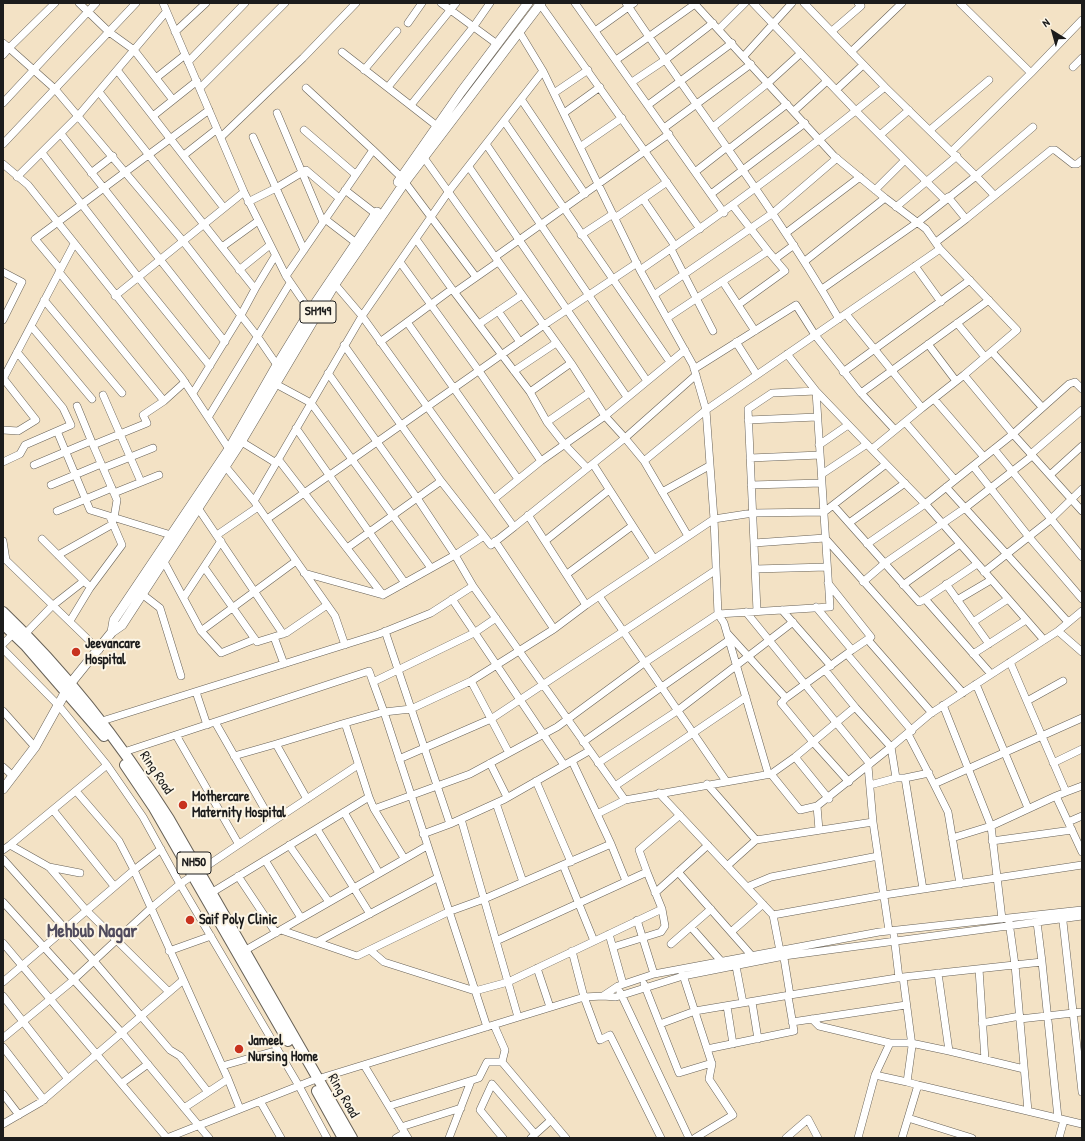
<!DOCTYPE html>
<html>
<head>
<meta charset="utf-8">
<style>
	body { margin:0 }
	#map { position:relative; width:1085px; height:1141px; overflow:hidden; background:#f3e2c5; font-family:"Patrick Hand",sans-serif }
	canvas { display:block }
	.frame { position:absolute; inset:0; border:4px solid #1c1c1c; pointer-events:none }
	.north { position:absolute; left:1033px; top:12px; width:40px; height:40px; -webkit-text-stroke:3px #fcf5e5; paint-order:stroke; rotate:323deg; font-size:11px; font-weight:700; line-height:16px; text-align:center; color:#1c1c1c }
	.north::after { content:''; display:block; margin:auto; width:14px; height:18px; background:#1c1c1c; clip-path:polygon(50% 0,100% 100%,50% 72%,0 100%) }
</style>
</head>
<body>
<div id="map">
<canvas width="1085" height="1141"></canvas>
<div class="frame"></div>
<div class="north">N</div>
</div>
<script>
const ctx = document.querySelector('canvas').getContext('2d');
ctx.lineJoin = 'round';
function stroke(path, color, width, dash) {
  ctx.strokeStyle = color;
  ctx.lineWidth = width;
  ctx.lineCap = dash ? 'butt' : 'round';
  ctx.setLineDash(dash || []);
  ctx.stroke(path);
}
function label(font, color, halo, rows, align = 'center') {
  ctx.font = font + ' "Patrick Hand",sans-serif';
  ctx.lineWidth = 4;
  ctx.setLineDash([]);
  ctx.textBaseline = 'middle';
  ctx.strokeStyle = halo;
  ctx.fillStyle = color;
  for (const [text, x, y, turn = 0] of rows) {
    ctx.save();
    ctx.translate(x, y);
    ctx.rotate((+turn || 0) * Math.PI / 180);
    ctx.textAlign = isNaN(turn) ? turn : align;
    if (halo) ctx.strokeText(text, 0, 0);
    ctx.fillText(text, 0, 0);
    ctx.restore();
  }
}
const minor = new Path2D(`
	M55 3 9 48 55 89 183 241 257 336 277 365
	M79 3 109 32 134 50 173 100
	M163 3 244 192 286 276 310 311
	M441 3 497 44
	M575 3 724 213
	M626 3C697 109 775 208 839 319
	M753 3 856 111 945 200
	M804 3 885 87 976 176 918 222 822 289
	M540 4 700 229
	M408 23 422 3
	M719 29 745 3
	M595 31 634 3
	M832 31 861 6 858 3
	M175 32 206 3
	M3 43 9 48 3 55
	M342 52 437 126
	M851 52 902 3
	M744 56 792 3
	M616 60 695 4
	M188 62 245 3
	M1073 67 1082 58
	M117 70 224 208
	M364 70 397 31
	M1031 73 1082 20
	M156 78 185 55
	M632 82 665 60 713 23
	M388 87 456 3
	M200 88 285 3
	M306 88 373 150
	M836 90 863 65
	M99 92 255 289 241 315 193 393
	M554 93 588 70
	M521 99 585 194
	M3 103 96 3
	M411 105 474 26 490 3
	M648 105 732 43
	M794 111 827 81
	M277 113 323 222
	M564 113 600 87
	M153 116 197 81
	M504 121 670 362
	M713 127 768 83 801 53
	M664 128 751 64
	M304 130 355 174
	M930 130 989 80
	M61 134 225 342
	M880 135 909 110
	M221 137 303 58 356 3
	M253 137 304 250
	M3 144 136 3
	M486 144 647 381
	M580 147 622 118
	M729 149 787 104
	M952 151 1031 73 960 3
	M42 153 138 277 210 366
	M184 155 217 129
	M3 164 28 185 182 378 229 449
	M469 167 627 397
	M695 172 727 147
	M91 173 113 156
	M17 177 78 116 166 12
	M345 190 376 214
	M875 190 905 160
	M711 194 805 123
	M994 195 976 176 1033 127
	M948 197 966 219 1051 150H1055L1073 164H1077L1082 160
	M643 199 675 246
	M248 202 276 188 306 170 339 198
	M896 207 957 156
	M615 218 667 182
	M325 219 355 242
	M786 233 860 177
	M581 235 613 214
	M936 242 966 219
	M222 247 258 221
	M671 249 713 331
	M495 257 669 134
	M775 259 794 245
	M805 261 885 198
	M400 262 479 371 541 461 494 499
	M915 266 941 302
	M60 269 35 239 209 110
	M239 270 270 245
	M640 270C725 212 806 152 885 87
	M3 272 22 282 3 320
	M59 272 164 401
	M286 276 373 150 401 177 476 277
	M333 282 362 316 514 527 625 438 605 416 571 363 422 155
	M723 282 755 331
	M255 289 275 256
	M452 289 530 392 547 422 565 445 587 468
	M455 292 498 262
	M654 295 773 213 837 158
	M115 296 244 192
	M44 300 122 393
	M738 305 785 271 768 251
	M498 311 520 342
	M846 314 922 408 964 375
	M667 318 768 251 733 206
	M407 322 518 479
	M957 323 985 357
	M479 324 522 295
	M31 326 92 399
	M380 342 452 289 416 239
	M736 342 757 375
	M928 344 956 381
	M344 345 441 481
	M992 352 1042 407
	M694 369 796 305 815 335 861 393 989 300
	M514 371 556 343
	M843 372 970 280
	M3 379 74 244
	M272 382 311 403 431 568
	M1082 389 1075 382 1069 384 1013 434 1082 511
	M530 392 571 363
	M861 393 895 430
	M103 395 141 482
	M934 399 984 457
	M77 406 93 445 147 423 143 415 164 401 185 382
	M209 416 290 283
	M748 420 817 417
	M547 422 589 393
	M905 422 955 480
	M296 428 405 583
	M3 430 18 431 36 420 3 378
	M57 431 90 510 171 535
	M237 439 276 463
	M93 445 117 500 114 518
	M819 445 848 425
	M872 449 922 408
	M994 449 1082 557
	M1031 454 1082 410
	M750 458 820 455
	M278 459 383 595
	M541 461 605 416 685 350
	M644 461 706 410 940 249 926 229 885 198 834 156 694 3
	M3 462 20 454 25 445 71 425 63 408 17 352
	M593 464 654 559
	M886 464 928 507 1044 640
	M34 465 91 441
	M225 466 254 501 335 616 345 645
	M973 466 1029 537 1082 599
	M103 468 153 448
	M822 474 867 444
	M1050 475 1082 446
	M51 485 101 464
	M751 485 822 483
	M946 487 1068 622
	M662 492 709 466
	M114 493 159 475
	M254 501 362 316 449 191 543 71
	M833 505 919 602 925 599 991 674
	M198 508 283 634
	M57 511 112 488
	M528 515 586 605 599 596 726 781
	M267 519 544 325 637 263
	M849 523 905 483
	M217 535 258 507
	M688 536 644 461 625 438 696 375
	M42 539 87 584
	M3 541 6 560 99 650
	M545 541 609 490
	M754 543 825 538 963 693
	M867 544 925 504 1013 434 964 375 1017 330 940 249
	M347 548 441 481 484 536
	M58 555 113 524
	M162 558 201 631 296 561
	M204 567 257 642 286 633 327 605
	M755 569 827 567
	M984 572 1050 520 1082 489
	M304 573 383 595 455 555 417 498 328 373
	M567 574 632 526
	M863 582 885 563 965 508 1032 456
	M828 583 871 637 852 650
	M946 584 989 644
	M903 585 960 544
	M473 586 625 800 771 774 795 757 855 707 891 747 930 714 1058 631 1082 652
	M138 591 160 608 181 676
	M599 596 714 519 753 513 824 512 886 464 816 391 772 393 748 409C751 477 754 544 757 611
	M184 597 221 541
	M452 599 564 765
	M925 599 977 564
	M957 600 991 580
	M782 610 831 666
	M746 612 870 764
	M70 621 90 588 122 545 110 517
	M973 622 1008 599
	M554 629 586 605
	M201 631 221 653 255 639
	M385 631 450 824 505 799 589 751
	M1058 631 1082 611
	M25 634 52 606 84 581
	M728 634 786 698 852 650 816 607
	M274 637 284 664
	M868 640 932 713
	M3 644 13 634
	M3 649 59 706 107 765 143 817 180 884 299 1086 327 1138
	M847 654 912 731
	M973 654 1026 620
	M1010 662 1066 792 1056 796 1082 852
	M825 670 855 707
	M471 681 509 753
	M976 684 1028 808
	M196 692 207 725
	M786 698 781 703 813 742 849 782
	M1027 701 1063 681
	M943 705 991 826 1002 919
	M3 711 35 747
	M102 721 379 634 431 613 473 586 455 555 484 536 491 545 514 527
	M215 722 272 822 358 765
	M908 734 934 784 1082 718
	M176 735 238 843
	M583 742 729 640
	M891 747 896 778H905L923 889
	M124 752 369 671 373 682 474 633 496 618
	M234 756 276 744
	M795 757 829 799
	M399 759 491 719 716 570
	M572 761 597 814
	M490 763 507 797
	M598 763 677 711 793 622
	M1053 763 1082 749
	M868 766 873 822
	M3 767 13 776
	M768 773 724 623 718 614 830 607 816 391 787 354
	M771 774 800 810 817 806
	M905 778 929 773
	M536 781 571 862
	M707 784 756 840
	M934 784 948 812 960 884
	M870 785 896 778
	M615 786 746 697
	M1066 792 1082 786
	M659 793 773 915 780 951
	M369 797 345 723 384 712 373 682
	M307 799 276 744 345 723
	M496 803 523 882
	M374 809 404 858
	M53 810 114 886
	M344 812 379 873
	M461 819 518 1017
	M1068 822 1082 816
	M317 829 370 914
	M819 830 817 806 891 747
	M423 834 450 824
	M952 838 991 826 1056 796
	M992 841 1072 830
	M611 844 626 881
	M10 845 107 765
	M289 845 329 902
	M161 849 134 870 228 1079
	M3 850 10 845 49 867 86 910 169 992
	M3 859 94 961 170 1050 180 1056 208 1092
	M265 860 301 918
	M563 865 594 941
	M727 866 756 840 873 822 889 931
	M49 867 80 873
	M678 872 752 956
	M238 876 276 933
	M747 887 771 877 878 856
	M211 893 369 797 374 809 470 774 557 727 644 663 718 614 714 519 706 410 693 365 640 270 543 71 520 33
	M655 893 708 845
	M3 902 122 1033 209 1138
	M1062 913 1082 1092
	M773 915 884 895 1082 865
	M637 920 654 974
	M1009 922 1015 965 1028 1111
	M691 927 721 961
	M281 930 357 956 448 912 484 899 611 844 597 814 625 800
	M731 932 763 904
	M609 934 623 984
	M894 936 899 978
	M496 941 647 872 639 850 680 815
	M317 942 437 878
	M3 943 167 1138
	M671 944 711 909
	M613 947 661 932 665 926 662 909
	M370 950 384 962 475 991 508 982 662 909 647 872
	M169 951 211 936
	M244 951 427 846
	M572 951 584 997 600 1040 610 1035 661 1138
	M783 952 790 995
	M735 961 743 1003
	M1042 962 1058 1118
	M537 968 550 1007
	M979 969 985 1060
	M682 972 712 1064 709 1079 733 1115 695 1138
	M938 973 949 1051 1024 1069
	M903 977 912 1046 907 1082 918 1085
	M3 982 134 870 119 841 76 791
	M644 984 679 1073 712 1063
	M620 992 689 1138
	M3 996 68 1079
	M603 996 618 986 654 974 879 932 1082 910
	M752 1002 758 1039
	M727 1006 733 1044
	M812 1019 819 1026 890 1043 875 1075 858 1138
	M1020 1019 1082 1012
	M792 1022 906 1005
	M982 1023 1020 1016
	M660 1024 695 1011 790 995 903 977 1042 962 1037 922
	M494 1025 505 1050 502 1062 566 1138
	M487 1027 384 712 411 709 471 681 554 629 495 541
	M3 1038 70 983 150 909 180 884 272 822
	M890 1043H911L949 1051
	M3 1047 44 1100
	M707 1049 794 1031 788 996
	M364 1065 408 1138
	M222 1066 278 1050
	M875 1075 907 1082
	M122 1083 148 1064
	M3 1094 19 1115
	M260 1101 281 1138
	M389 1106 479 1078 487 1062H502
	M184 1108 228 1079 240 1109
	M908 1118 972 1138
	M3 1124 41 1102 182 981
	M401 1127 461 1108
	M167 1138 311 1081 584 997 603 996 616 997 683 976 784 956 1082 916
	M396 1138 405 1133
	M449 1138 471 1081
	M503 1138 480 1110 492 1084 535 1134
	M531 1138 551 1120
	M786 1138 808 1119 818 1138
	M902 1138 918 1085 1082 1124
	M1059 1138 1064 1120`);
const major = new Path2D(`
	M398 182 461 92 528 3
	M112 632 114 620 229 449 277 365 310 311 377 212
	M3 789 35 747 70 684 112 632 122 625 241 442 335 284 405 182 541 3`);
const highway = new Path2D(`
	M3 612C68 674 121 743 169 819L352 1138
	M3 624 26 646 104 736
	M125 765 154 808 288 1041
	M317 1091 343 1138`);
const markers = [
	[76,652,5,"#c8321e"],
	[183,805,5,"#c8321e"],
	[190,920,5,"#c8321e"],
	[239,1049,5,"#c8321e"]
];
const shields = [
	[318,312,36],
	[194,863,34]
];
const shieldNames = [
	["SH149",318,312],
	["NH50",194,863]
];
const poiNames = [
	["Jeevancare",85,644],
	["Hospital",85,660],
	["Mothercare",192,797],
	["Maternity Hospital",192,813],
	["Saif Poly Clinic",199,920],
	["Jameel",248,1041],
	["Nursing Home",248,1057]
];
const streetNames = [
	["Ring Road",156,773,56],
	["Ring Road",343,1096,60]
];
const districtNames = [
	["Mehbub Nagar",92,932]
];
stroke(minor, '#676157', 8);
stroke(major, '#676157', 10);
stroke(highway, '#676157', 12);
stroke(minor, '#fff', 7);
stroke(major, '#fff', 9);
stroke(highway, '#fff', 10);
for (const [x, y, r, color] of markers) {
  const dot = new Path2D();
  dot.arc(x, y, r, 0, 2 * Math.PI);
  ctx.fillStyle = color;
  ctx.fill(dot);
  stroke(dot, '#fcf5e5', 1.5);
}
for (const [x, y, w] of shields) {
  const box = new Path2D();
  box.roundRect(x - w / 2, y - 11, w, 22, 3);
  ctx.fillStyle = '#fcf5e5';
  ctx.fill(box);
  stroke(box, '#1c1c1c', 1);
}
label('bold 13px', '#1c1c1c', null, shieldNames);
label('bold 14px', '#1c1c1c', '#fcf5e5', poiNames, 'left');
label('14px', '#1c1c1c', '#fcf5e5', streetNames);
label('bold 18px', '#504b5d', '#fcf5e5', districtNames);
</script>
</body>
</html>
